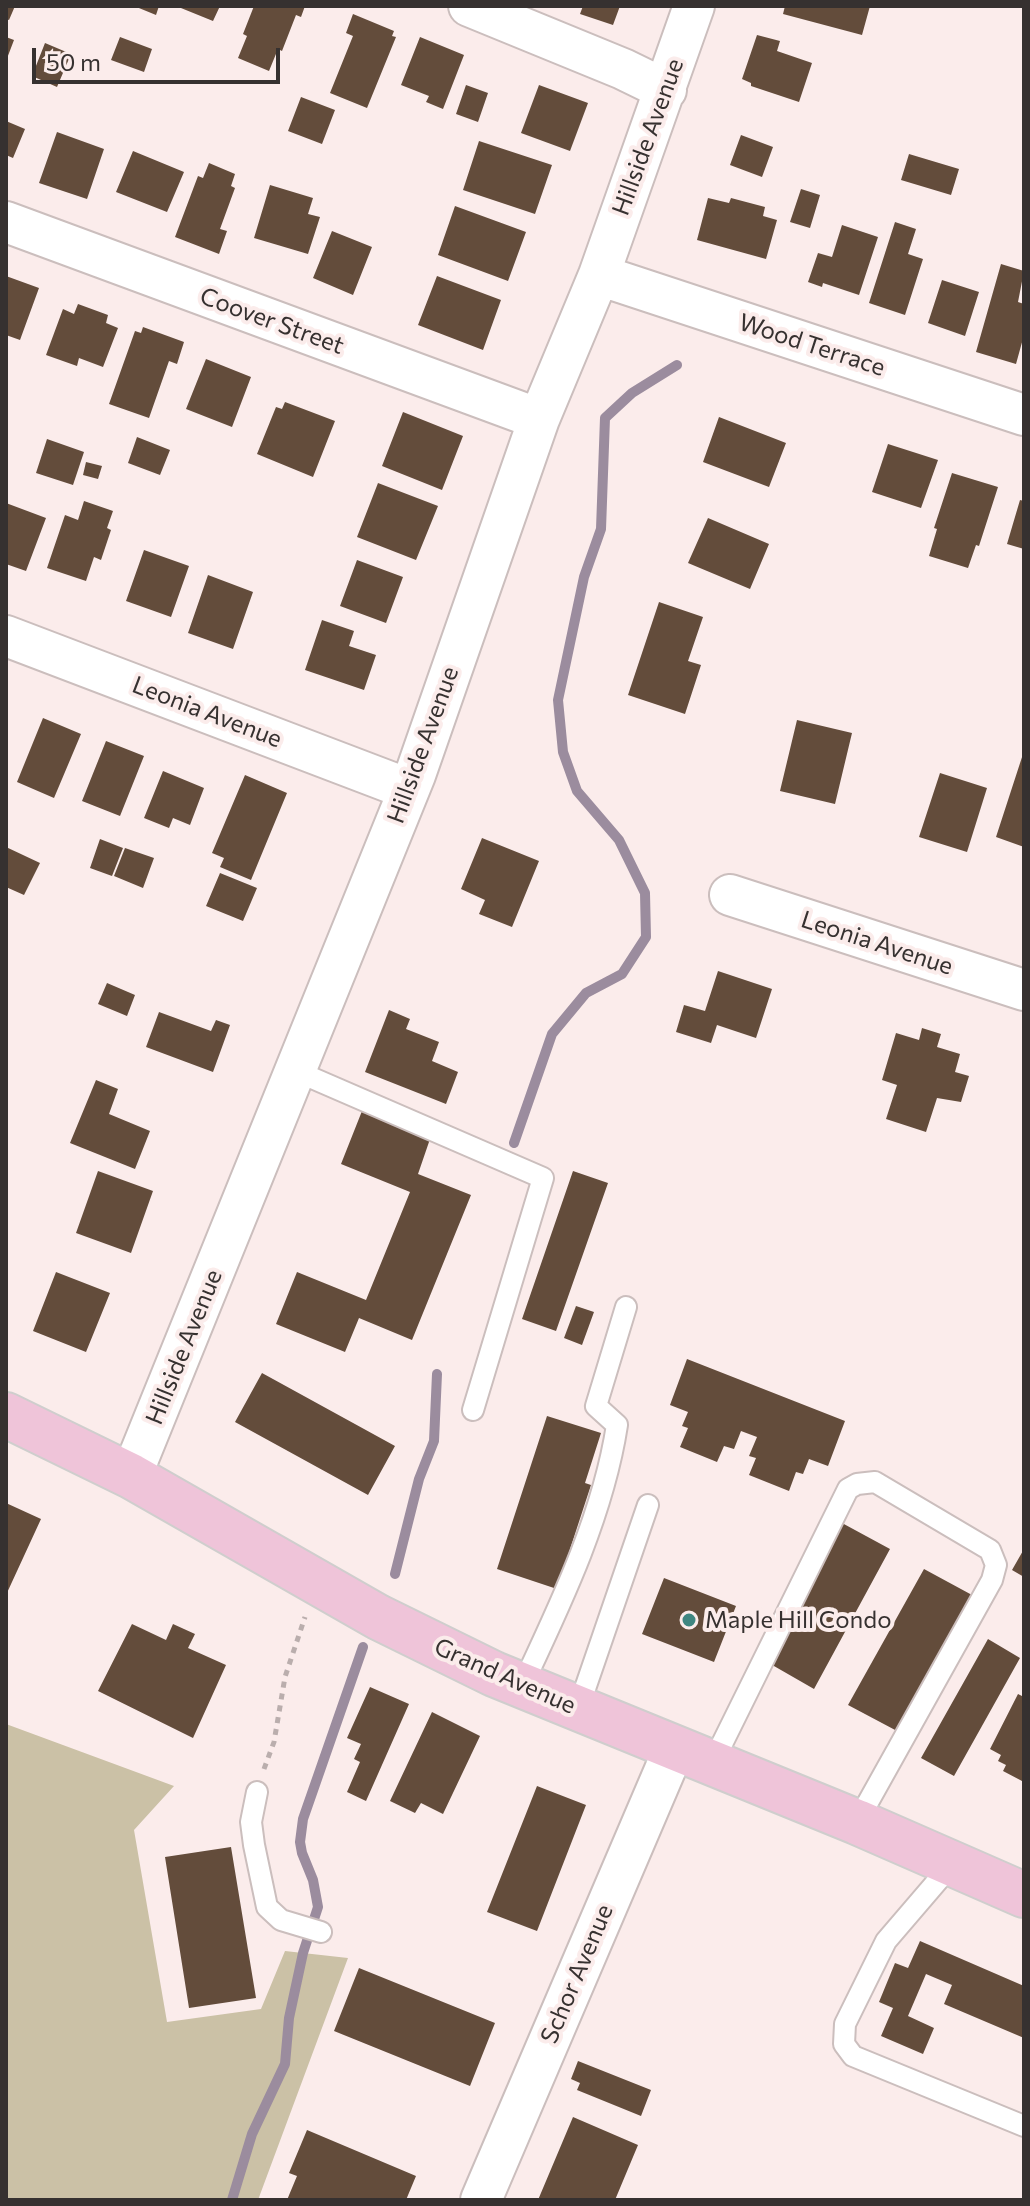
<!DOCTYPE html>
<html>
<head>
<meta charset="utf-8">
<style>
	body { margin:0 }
	#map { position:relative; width:1030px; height:2206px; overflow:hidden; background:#fbeceb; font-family:Commissioner,sans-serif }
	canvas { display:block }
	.frame { position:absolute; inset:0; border:8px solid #363130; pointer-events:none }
	.scale { position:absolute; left:32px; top:48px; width:248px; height:36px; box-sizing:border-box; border:4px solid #363130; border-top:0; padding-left:10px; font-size:24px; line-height:28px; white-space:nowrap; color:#363130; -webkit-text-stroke:6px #fbeceb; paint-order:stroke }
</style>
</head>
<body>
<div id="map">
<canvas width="1030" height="2206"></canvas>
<div class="frame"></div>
<div class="scale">50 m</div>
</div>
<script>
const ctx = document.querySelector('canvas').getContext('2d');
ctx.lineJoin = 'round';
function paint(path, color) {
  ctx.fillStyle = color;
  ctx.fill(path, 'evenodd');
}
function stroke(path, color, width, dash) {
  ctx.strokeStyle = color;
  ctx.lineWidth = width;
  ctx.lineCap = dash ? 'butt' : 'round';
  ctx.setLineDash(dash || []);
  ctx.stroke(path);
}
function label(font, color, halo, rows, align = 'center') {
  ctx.font = font + ' Commissioner,sans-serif';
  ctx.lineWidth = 8;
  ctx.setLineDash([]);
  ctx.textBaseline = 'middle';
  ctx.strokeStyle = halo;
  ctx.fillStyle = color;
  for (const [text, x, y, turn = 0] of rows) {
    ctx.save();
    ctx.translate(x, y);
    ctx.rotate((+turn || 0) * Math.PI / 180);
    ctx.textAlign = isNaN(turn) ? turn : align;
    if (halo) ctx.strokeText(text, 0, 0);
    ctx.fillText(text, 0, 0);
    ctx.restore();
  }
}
const green = new Path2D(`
	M6 1724 174 1786 134 1830 167 2022 261 2009 285 1951 348 1958 258 2200H6Z`);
const stream = new Path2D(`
	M514 1143 552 1034 586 993 622 974 646 937 645 893 619 840 577 791 563 752 558 700 584 577 601 529 605 418 632 393 677 365
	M395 1574 419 1479 434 1441 437 1374
	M232 2200 252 2134 285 2064 289 2018 303 1953 318 1907 313 1880 302 1853 300 1842 303 1819 363 1647`);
const building = new Path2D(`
	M6 6H15L9 20 6 19Z
	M134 6H159L156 15Z
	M176 6H220L213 21Z
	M254 6H305L301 17 296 15 282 51 278 49 269 71 238 58 247 36 243 34Z
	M583 6H620L613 25 580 14Z
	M785 6H870L862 35 783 14Z
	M353 14 394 31 392 36 396 37 367 108 330 93 353 36 346 33Z
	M757 35 780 41 777 51 812 63 799 102 751 86V83L742 79Z
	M6 37 14 40 6 61Z
	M120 37 152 49 144 72 111 60Z
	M420 37 464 55 443 109 426 102 429 96 401 85Z
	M45 43 71 54 57 87 32 76Z
	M466 85 488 93 478 122 456 114Z
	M539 85 588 103 570 151 521 133Z
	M301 97 335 110 322 144 288 131Z
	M6 121 25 129 13 158 6 155Z
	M57 132 104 149 87 199 39 183Z
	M741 135 773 147 762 177 730 165Z
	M479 141 552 165 535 214 463 190Z
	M133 151 184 172 167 212 116 192Z
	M909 154 959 169 951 195 901 180Z
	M209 163 235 174 231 186 235 188 220 229 227 231 219 254 175 237 198 176 203 178Z
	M270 185 313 198 308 214 320 217 308 254 254 238Z
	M801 189 820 195 810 228 790 222Z
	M708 198 729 203 731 198 765 207 763 216 777 220 766 259 697 240Z
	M455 206 526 232 508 281 438 255Z
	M895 222 916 229 908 254 923 259 905 315 869 303Z
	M842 225 878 237 859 295 823 283 822 287 808 282 818 253 832 257Z
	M332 231 372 247 353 295 313 278Z
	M1001 264 1024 271 1018 302 1024 304V335L1016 364 976 352Z
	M6 276 39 288 20 340 6 335Z
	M437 276 501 300 483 350 418 325Z
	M942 280 979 292 965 336 928 323Z
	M78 304 108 315 106 323 118 328 103 367 79 358 77 366 46 355 63 309 74 314Z
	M143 327 184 342 177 364 169 361 149 418 109 404 135 331 141 333Z
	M206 359 251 377 232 427 186 409Z
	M285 402 335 421 313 477 257 454 276 407 282 409Z
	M403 412 463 436 442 490 382 466Z
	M719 417 786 443 769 487 703 462Z
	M137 437 170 450 160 475 128 463Z
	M47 439 84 452 73 485 36 473Z
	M888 444 938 460 921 508 872 492Z
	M86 462 102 466 98 479 83 475Z
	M952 473 998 487 979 546 976 545 968 568 929 556 937 529 934 528Z
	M378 483 438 506 416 560 357 537Z
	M1020 500 1024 501V549L1007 544Z
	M84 501 113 511 107 528 111 530 101 560 94 557 86 581 47 568 65 515 78 520Z
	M6 503 46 518 26 571 6 564Z
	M708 518 769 544 750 589 688 563Z
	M144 550 189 566 171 617 126 601Z
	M357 560 403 577 386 623 340 606Z
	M208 575 253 592 233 649 188 633Z
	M659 602 703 617 688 661 701 665 685 714 628 695Z
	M322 620 354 631 349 646 376 655 364 690 305 670Z
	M43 718 81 734 54 798 17 782Z
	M797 720 852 733 835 804 780 791Z
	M106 741 144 756 120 816 82 801Z
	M1023 754H1024V847L996 837Z
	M163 771 204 788 190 825 173 818 169 828 144 818Z
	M940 773 987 788 967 852 919 837Z
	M245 775 287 793 251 880 220 867 224 858 212 853Z
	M482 838 539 861 512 927 479 914 485 900 461 889Z
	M100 839 123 848 112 876 90 868Z
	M6 847 40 863 24 895 6 887Z
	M125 848 154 858 143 888 114 876Z
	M220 873 257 888 243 921 206 906Z
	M718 971 772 989 756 1038 717 1025 711 1043 676 1032 684 1005 705 1011Z
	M107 983 135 995 127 1016 98 1004Z
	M389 1010 410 1019 406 1029 439 1042 432 1061 458 1072 446 1104 365 1072Z
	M159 1012 211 1031 216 1020 230 1025 213 1072 146 1047Z
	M922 1028 941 1034 937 1047 960 1054 955 1072 969 1076 961 1102 937 1098 926 1132 886 1119 897 1085 882 1080 896 1033 919 1040Z
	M96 1080 118 1089 109 1114 150 1131 135 1169 70 1143Z
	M362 1111 430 1139 418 1174 471 1195 412 1340 359 1318 345 1352 276 1324 297 1272 366 1300 410 1192 341 1164Z
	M98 1171 153 1191 131 1253 76 1233Z
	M573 1171 608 1183 556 1331 522 1319Z
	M56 1272 110 1293 86 1352 33 1331Z
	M576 1306 594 1312 582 1345 564 1338Z
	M687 1359 845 1421 828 1466 809 1459 803 1474 796 1472 789 1491 749 1475 756 1458 749 1456 757 1437 741 1431 734 1449 724 1446 717 1462 680 1447 688 1428 682 1426 688 1412 670 1405Z
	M262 1373 395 1446 368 1495 235 1422Z
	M547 1416 601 1433 585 1483 591 1485 557 1589 497 1569Z
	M6 1503 41 1519 6 1595Z
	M842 1523 890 1549 814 1689 767 1662Z
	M1024 1549V1577L1012 1570Z
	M924 1569 972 1595 897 1731 848 1705Z
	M664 1578 736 1606 714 1662 642 1634Z
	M132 1624 166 1640 173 1624 195 1634 188 1648 226 1665 193 1738 98 1691Z
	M988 1639 1020 1658 954 1776 921 1758Z
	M370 1687 409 1704 366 1801 347 1792 360 1762 354 1759 361 1744 347 1738Z
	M1018 1694 1024 1697V1777L1022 1781 1003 1771 1006 1765 998 1761 1001 1755 990 1749Z
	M432 1712 480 1736 443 1814 421 1803 415 1813 390 1801Z
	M537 1786 586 1805 537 1931 487 1912Z
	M231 1847 256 1998 189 2008 165 1857Z
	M920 1941 1024 1986V2038L944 2004 952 1985 926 1974 908 2016 934 2028 923 2054 881 2036 893 2008 879 2002 895 1963 908 1968Z
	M359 1968 495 2023 470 2086 334 2031Z
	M578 2061 651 2090 641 2116 577 2090 580 2083 571 2079Z
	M573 2117 638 2145 615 2200H538Z
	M307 2130 416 2176 406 2200H287L297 2176 289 2173Z`);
const path = new Path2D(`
	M264 1769 274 1742 285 1677 305 1617`);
const lane = new Path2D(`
	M296 1071 543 1178 473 1410
	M522 1686C561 1603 603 1516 617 1425L596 1406 626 1307
	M578 1709 648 1505
	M712 1764 848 1489 857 1484 875 1482 990 1550 996 1565 992 1580 857 1822
	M257 1792 251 1822 254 1845 267 1907 281 1920 321 1932
	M952 1864 886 1941 845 2024 844 2044 853 2056 1024 2126`);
const street = new Path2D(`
	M469 6 623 69 666 90
	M6 222 539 419
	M599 275 1024 415
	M6 636 408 789
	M730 895 1024 990
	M131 1476 415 775 539 419 599 275 694 6
	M481 2200 674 1749`);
const primary = new Path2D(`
	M6 1415 131 1476 378 1617 494 1674 857 1822 1024 1895`);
const markers = [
	[689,1620,8,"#3f8681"]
];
const streetNames = [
	["Hillside Avenue",648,137,-70],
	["Coover Street",272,321,20],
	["Wood Terrace",812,345,18],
	["Leonia Avenue",207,712,21],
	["Hillside Avenue",423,745,-70],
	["Leonia Avenue",877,943,18],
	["Hillside Avenue",184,1347,-68],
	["Grand Avenue",505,1676,24],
	["Schor Avenue",577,1974,-67]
];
const poiNames = [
	["Maple Hill Condo",705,1620]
];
paint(green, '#cbc1a6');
stroke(stream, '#9b8c9e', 10);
paint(building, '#634c3b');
stroke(lane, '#cbbebd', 24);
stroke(street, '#cbbebd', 44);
stroke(primary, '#cfcecd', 48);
stroke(path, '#baaead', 5, [6, 6]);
stroke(lane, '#fff', 20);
stroke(street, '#fff', 40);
stroke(primary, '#efc4d9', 44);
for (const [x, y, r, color] of markers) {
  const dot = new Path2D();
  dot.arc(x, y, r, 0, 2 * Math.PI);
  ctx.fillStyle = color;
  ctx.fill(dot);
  stroke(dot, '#fbeceb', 3);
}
label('24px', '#363130', '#fbeceb', streetNames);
label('24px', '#363130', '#fbeceb', poiNames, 'left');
</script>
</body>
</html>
